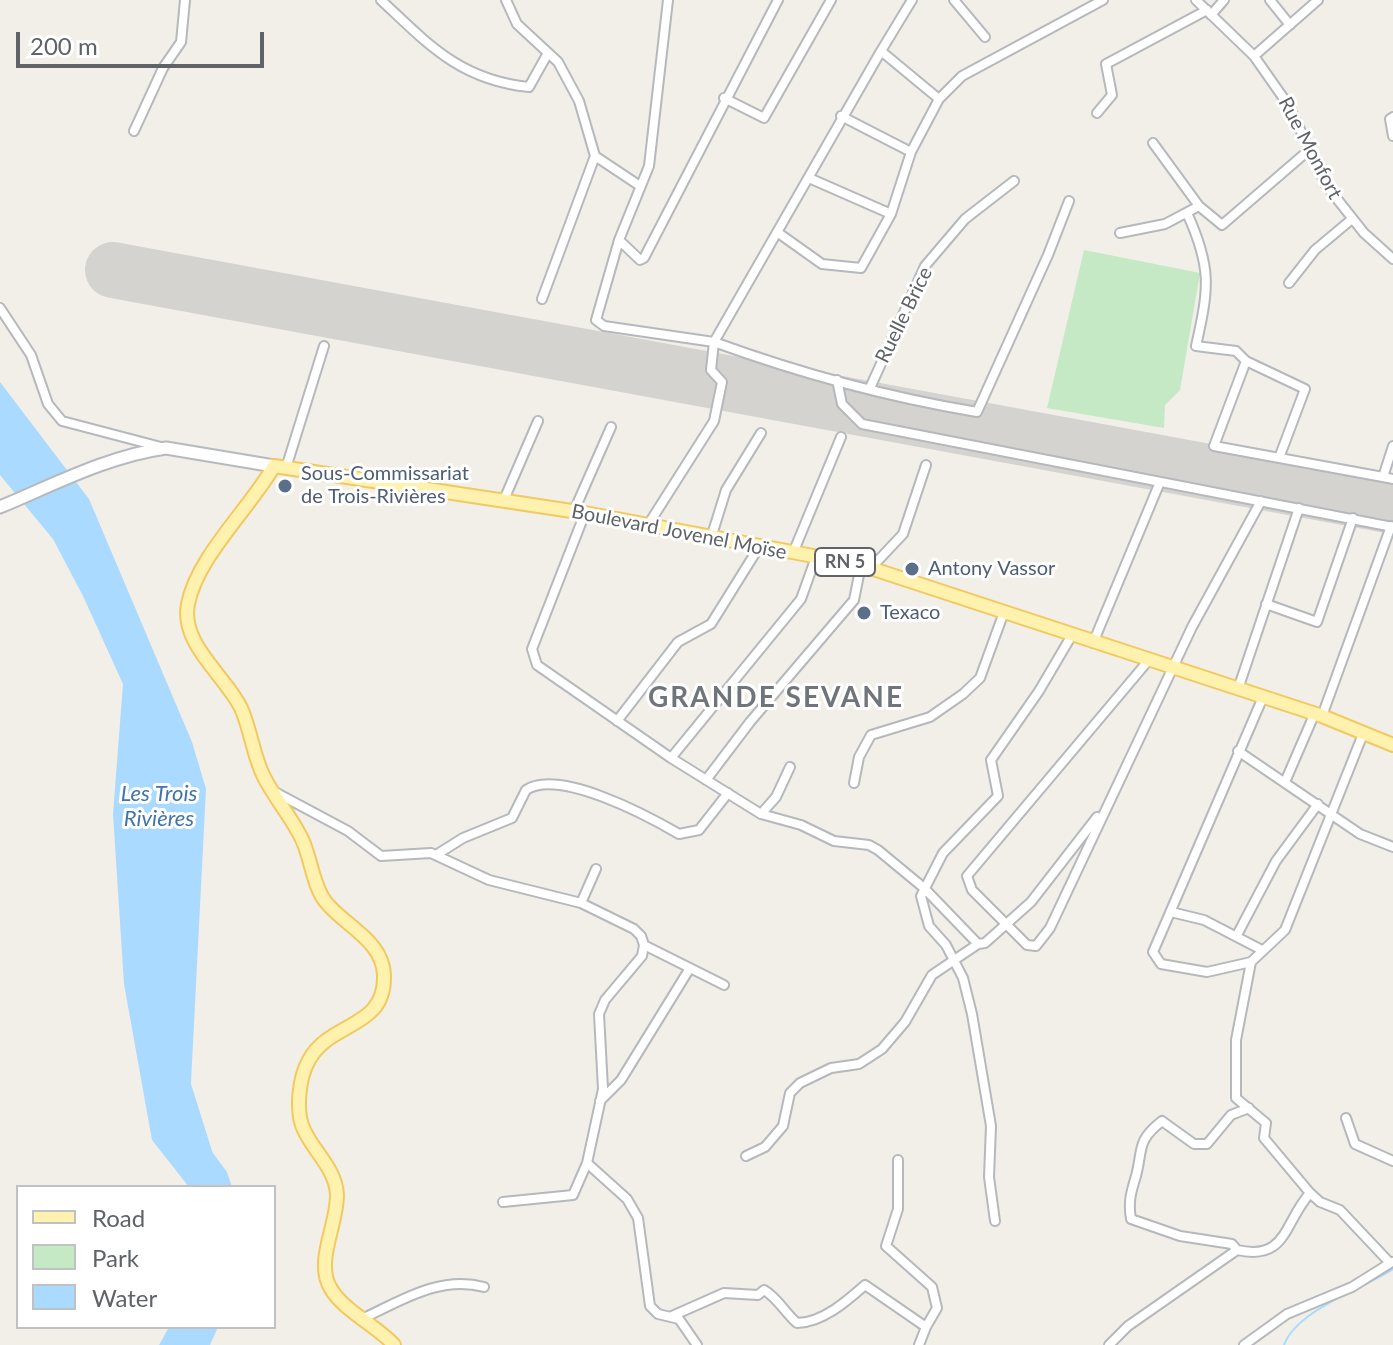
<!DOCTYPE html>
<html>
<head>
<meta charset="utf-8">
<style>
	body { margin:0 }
	#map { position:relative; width:1393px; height:1345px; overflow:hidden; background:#f1efe8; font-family:Lato,sans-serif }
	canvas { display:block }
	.legend { position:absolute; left:16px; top:1185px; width:260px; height:144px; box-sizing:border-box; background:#fff; border:2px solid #bfc1c3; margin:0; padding:10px 14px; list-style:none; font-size:24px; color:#5f6368 }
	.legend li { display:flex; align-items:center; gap:16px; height:40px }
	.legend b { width:40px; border:2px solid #bfc1c3 }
	.scale { position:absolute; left:16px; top:32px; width:248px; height:36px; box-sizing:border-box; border:4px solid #5f6368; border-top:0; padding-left:10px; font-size:24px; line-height:28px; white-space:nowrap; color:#5f6368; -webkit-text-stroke:6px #fff; paint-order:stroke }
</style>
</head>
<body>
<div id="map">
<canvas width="1393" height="1345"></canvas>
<ul class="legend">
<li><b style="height:10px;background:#fff2af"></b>Road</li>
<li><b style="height:22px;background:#c5e8c5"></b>Park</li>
<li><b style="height:22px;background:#aadaff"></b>Water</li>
</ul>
<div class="scale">200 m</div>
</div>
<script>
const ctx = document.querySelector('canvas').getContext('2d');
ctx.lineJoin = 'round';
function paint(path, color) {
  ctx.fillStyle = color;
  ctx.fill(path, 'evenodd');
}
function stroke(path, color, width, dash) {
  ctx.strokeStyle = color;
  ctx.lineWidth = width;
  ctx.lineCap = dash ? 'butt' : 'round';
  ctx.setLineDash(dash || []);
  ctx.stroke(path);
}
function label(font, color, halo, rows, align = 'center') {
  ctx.font = font + ' Lato,sans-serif';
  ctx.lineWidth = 6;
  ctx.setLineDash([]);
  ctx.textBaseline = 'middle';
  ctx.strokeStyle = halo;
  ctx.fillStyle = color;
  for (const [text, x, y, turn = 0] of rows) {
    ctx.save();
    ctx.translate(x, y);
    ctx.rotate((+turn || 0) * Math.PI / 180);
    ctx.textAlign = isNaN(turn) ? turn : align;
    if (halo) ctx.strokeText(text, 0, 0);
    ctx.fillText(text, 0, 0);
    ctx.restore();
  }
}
const green = new Path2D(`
	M1084 250 1200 273 1180 390 1165 405 1164 428 1047 408Z`);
const water = new Path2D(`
	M0 382 89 499 192 742 206 789 189 1121 227 1172 232 1187H189L152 1140 124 984 113 814 123 684 83 596 53 539 0 475Z
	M169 1327H218L210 1345H159Z`);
const stream = new Path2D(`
	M1284 1345C1297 1310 1362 1289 1393 1269`);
const river = new Path2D(`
	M185 1088 216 1187`);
const runway = new Path2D(`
	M113 270 1393 506`);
const street = new Path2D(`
	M381 0C428 44 460 80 529 87L548 53
	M506 0 517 24 558 62 579 101 595 156 542 299
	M954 0 985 37
	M1196 0 1254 56 1289 106 1326 185 1364 233 1393 259
	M1270 0 1290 25
	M1211 15 1224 0
	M881 51 912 0
	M1254 56 1318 0
	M724 98 764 118 831 0
	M939 99 881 51 714 342C799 373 887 397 977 412L1048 255 1069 201
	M1097 113 1112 95 1106 64 1207 10
	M841 116 911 152
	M1393 117 1390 119 1393 136
	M134 131 163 68 181 42 185 0
	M1153 143 1199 206 1222 225 1309 150
	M595 156 640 186
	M809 178 891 214
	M1187 213C1212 268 1209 288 1196 346L1236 351 1246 361 1305 389 1279 458
	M777 232 822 264 861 268 891 214 911 152 939 99 962 76 1103 0
	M1120 233 1165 224 1199 206
	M619 240 640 260 644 258 778 0
	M1289 283 1315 250 1352 219
	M0 308 31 355 48 404 62 421 161 447
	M1246 361 1214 446 1383 477
	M837 380 842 404 862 424 1393 527
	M870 388 925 266 965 219 1014 181
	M1393 446 1383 477 1393 479
	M286 468 324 346
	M503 502 538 421
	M574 511 611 427
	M585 513 532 649 537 665 671 758 761 814 801 825 834 841 869 845 878 850 924 888 978 944 985 943 1031 902 1097 817
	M648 525 714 421 722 382 711 370 714 342 604 326 596 320 619 240 649 166 668 0
	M711 538 726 490 761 433
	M793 553 841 437
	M871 568 903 534 926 465
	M1266 604 1317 622 1353 518
	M1093 643 1160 482
	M1148 661 967 876 972 890 1027 945 1036 946 1050 928 1192 627 1261 501
	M1238 689 1299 508
	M1263 697 1153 952 1161 964 1207 972 1251 962 1285 930 1363 734
	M1322 716 1391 526
	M617 721 678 642 711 624 759 547
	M1238 751 1360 834 1393 847
	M671 758 801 599 816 557
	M706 780 750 722 854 600 861 565
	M1285 782 1314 715
	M854 783 859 757 871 735 930 717 963 694 980 678 1004 612
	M275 792 348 831 381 856 431 853 489 880 581 903 634 929 641 936 644 945 642 956 605 1000 599 1014 603 1089 587 1163 627 1199 638 1218 650 1306 658 1314 679 1319 697 1345
	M761 814 776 797 790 767
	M436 855 463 838 512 818 526 790C559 768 648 816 679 834L699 830 728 793
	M581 903 596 869
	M1171 912 1204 920 1262 950
	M1237 935 1276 861 1318 804
	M644 945 724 985
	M1251 962 1236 1040V1098L1266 1123 1264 1138 1310 1193
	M600 1101 621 1080 690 968
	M1346 1118 1355 1144 1393 1161
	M746 1156 765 1147 783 1126 790 1093 800 1083 831 1068 859 1064 882 1049 905 1022 932 975 978 944
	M898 1160V1209L886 1246 932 1287 937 1308 926 1327
	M503 1202 573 1195 587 1163
	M995 1221 989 1177 991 1126 972 1014 963 978 946 945 929 926 921 896 943 853 998 796 991 760 1039 691 1072 635
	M1237 1250 1232 1244 1180 1236 1131 1219C1128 1202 1131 1192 1136 1176 1143 1150 1136 1141 1162 1121L1194 1144H1207L1231 1115 1249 1108
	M672 1316 724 1293 758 1295 764 1290C778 1298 785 1313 797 1323 822 1323 847 1301 865 1285L926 1327 919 1345
	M364 1318C402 1300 441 1275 484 1287
	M1109 1345 1128 1326 1237 1250C1287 1261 1283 1224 1310 1193L1320 1202 1340 1210 1390 1263
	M1244 1345 1287 1314 1352 1287 1392 1262`);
const secondary = new Path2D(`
	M0 507C53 485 108 456 166 448L274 466`);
const primary = new Path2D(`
	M394 1345C376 1325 345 1312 331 1289 314 1262 338 1224 337 1194 335 1168 314 1152 304 1130 295 1112 299 1077 309 1060 330 1021 386 1029 384 975 383 940 343 925 325 901 314 887 311 861 304 844 296 823 275 799 264 777 253 756 251 730 241 708 225 675 180 644 188 604 197 557 250 508 274 466L585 513 861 565 1322 716 1393 745`);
const markers = [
	[285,486,8,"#5c6f8a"],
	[912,569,8,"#5c6f8a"],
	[864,613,8,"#5c6f8a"]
];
const shields = [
	[845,562,60]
];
const shieldNames = [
	["RN 5",845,562]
];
const streetNames = [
	["Rue Monfort",1310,148,62],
	["Ruelle Brice",904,315,-64],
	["Boulevard Jovenel Moïse",679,532,11]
];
const serviceNames = [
	["Sous-Commissariat",301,474],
	["de Trois-Rivières",301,497],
	["Antony Vassor",928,569],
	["Texaco",880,613]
];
const waterNames = [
	["Les Trois",159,794],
	["Rivières",159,819]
];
const districtNames = [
	["GRANDE SEVANE",776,698]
];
paint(green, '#c5e8c5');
paint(water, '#aadaff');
stroke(stream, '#aadaff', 2);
stroke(river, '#aadaff', 14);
stroke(runway, '#d4d3d0', 56);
stroke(street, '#b5b8bc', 12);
stroke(secondary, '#b6babf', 15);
stroke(primary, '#f2c960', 16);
stroke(street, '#fff', 8);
stroke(secondary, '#fff', 11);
stroke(primary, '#fff2af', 12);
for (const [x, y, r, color] of markers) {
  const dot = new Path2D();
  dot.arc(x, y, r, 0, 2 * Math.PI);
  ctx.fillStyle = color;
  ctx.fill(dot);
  stroke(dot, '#fff', 3);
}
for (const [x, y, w] of shields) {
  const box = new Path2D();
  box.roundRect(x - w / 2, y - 14, w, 28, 6);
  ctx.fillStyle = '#fff';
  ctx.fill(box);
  stroke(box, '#5f6368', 2);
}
label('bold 18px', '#5f6368', null, shieldNames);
label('20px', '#5f6368', '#fff', streetNames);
label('20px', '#4e5e75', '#fff', serviceNames, 'left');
label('italic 22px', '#4174aa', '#fff', waterNames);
ctx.letterSpacing = '2px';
label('bold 28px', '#70757a', '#fff', districtNames);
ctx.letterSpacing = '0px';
</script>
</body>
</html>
